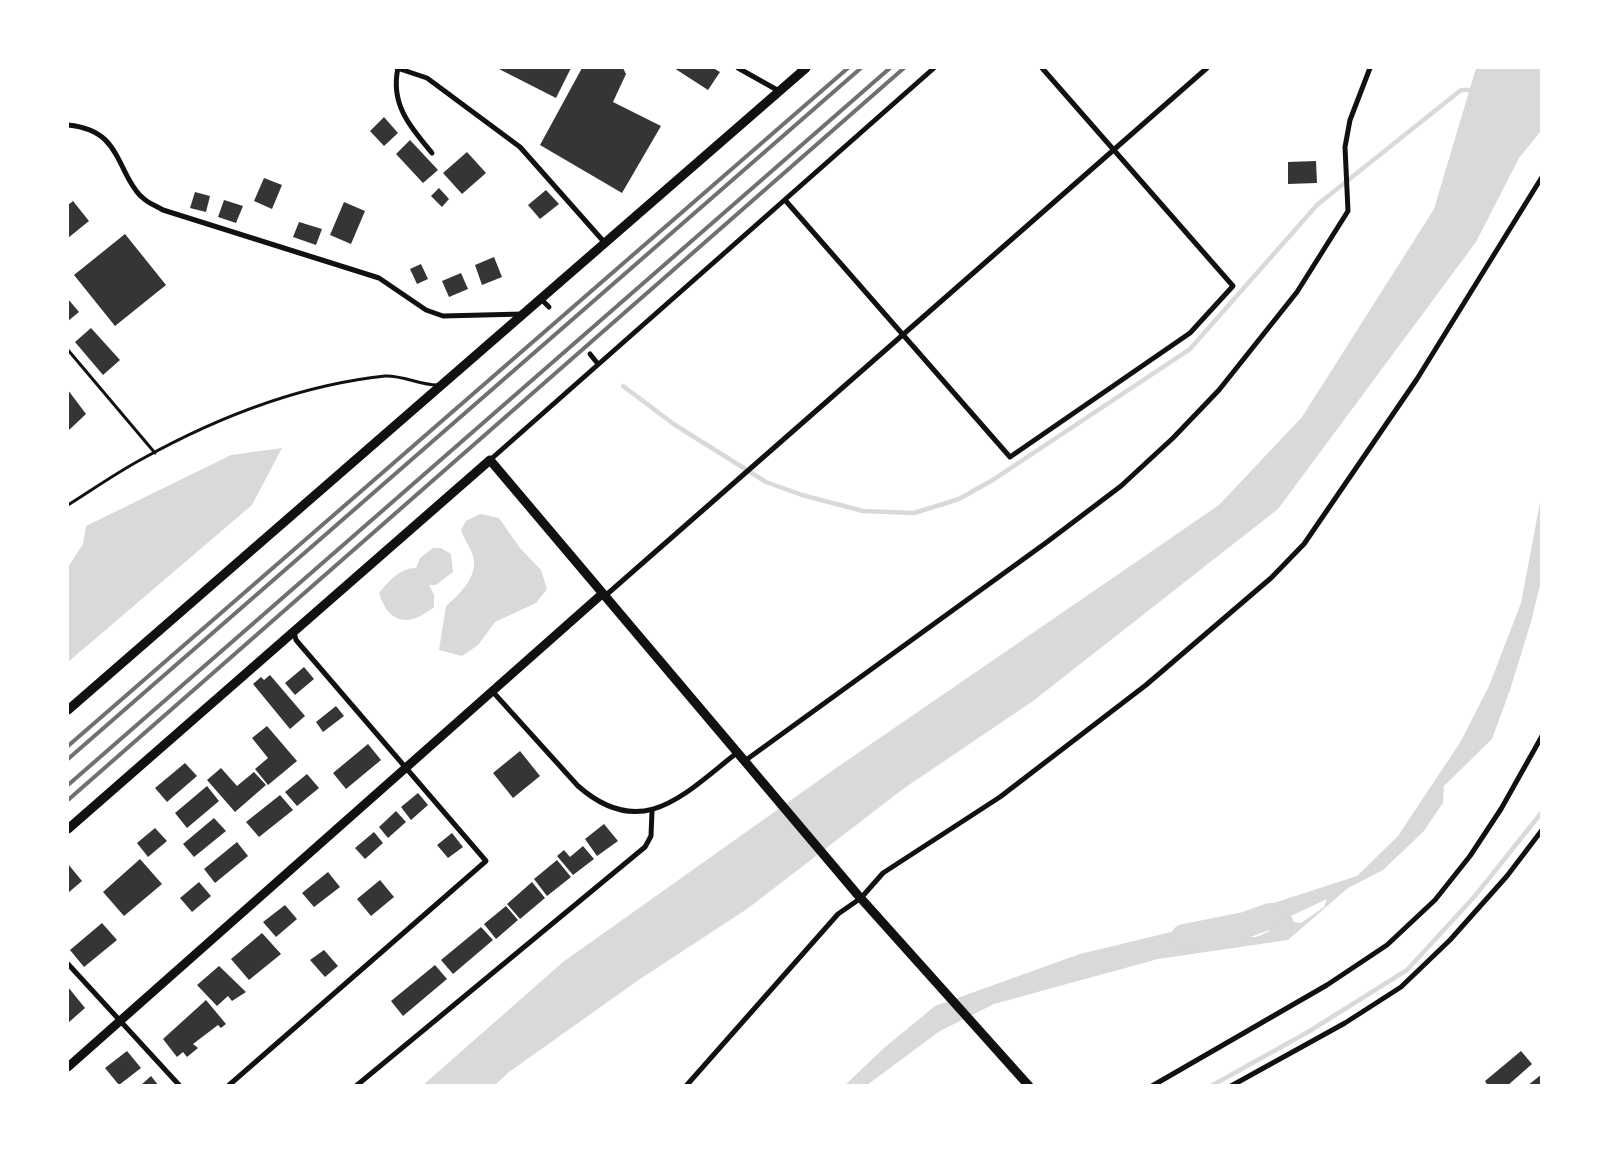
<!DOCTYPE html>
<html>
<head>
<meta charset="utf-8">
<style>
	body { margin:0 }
	#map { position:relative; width:1609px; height:1153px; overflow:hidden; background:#fff; font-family:Ubuntu,sans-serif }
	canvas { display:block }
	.frame { position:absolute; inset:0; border:69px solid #fff; pointer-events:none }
</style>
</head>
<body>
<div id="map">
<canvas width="1609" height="1153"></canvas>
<div class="frame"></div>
</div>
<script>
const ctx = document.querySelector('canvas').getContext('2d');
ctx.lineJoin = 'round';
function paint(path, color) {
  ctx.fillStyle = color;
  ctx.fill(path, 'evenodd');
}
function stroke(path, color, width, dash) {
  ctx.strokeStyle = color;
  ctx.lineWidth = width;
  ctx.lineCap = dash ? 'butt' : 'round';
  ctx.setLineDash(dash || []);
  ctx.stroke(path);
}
const water = new Path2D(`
	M1476 68H1541V131L1519 158 1476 242 1278 509 1033 701 903 789 747 909 640 979 509 1072 495 1085 422 1086 563 962 839 766 1219 505 1302 417 1434 209Z
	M282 448 252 505 68 662V567L83 544 86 526 231 455Z
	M1541 497V581L1531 622 1510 690 1492 739 1444 786 1443 803 1423 832 1383 870 1348 888 1288 940 1158 959 994 1004 940 1031 867 1085 844 1086 884 1048 935 1006 1080 954 1221 920 1357 876 1398 836 1461 741 1489 686 1521 603ZM1327 899 1324 907 1301 923 1294 922 1291 916ZM1266 925 1270 931 1256 937 1223 936 1217 927Z
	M480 514 499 518 520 548 541 570 547 589 536 603 495 622 478 645 462 656 439 650 446 606C459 595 479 576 473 556 470 547 464 539 461 530L466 521Z
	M433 548H441L451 554 453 572 436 585H429L434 595V607C409 627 389 625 379 593 389 581 400 568 416 568L420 558Z`);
const stream = new Path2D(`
	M623 386 675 425 766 482 802 495 863 511 914 513 959 499 991 481 1190 349 1317 205 1461 90H1473
	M1211 1086 1308 1032 1407 970 1475 896 1542 812`);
const river = new Path2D(`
	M1184 937 1245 925 1270 916`);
const building = new Path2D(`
	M497 68H571L556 98Z
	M582 68H623L626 74 613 102 661 126 622 193 540 145Z
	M674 68H713L720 72 708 90Z
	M384 117 398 133 384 146 370 131Z
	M410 140 438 170 423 183 396 154Z
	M467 152 486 173 462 194 443 173Z
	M1316 161 1317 183 1288 184V162Z
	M264 178 282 185 272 209 254 201Z
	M439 188 449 199 442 207 431 196Z
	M546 190 559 204 540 219 528 205Z
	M195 192 210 196 206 212 190 208Z
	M224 200 243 206 236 223 218 217Z
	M73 201 89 221 68 238V205Z
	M344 202 365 211 351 244 330 235Z
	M299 222 322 229 316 245 293 237Z
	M125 234 166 285 115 326 74 275Z
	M494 257 502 277 482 285 475 265Z
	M421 264 428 279 417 284 410 269Z
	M461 273 468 289 449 297 442 281Z
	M68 299 79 312 68 321Z
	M91 328 120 360 103 375 75 342Z
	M68 390 86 414 68 431Z
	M304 667 314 679 295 695 285 683Z
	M270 675 305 716 290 729 253 684 261 677 264 680Z
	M336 706 344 716 323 732 316 722Z
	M267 726 297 761 268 785 255 769 268 758 252 738Z
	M368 744 381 760 346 789 333 773Z
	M520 751 540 776 513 798 493 773Z
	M185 763 197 776 167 802 155 788Z
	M221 768 237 786 254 772 266 785 235 812 207 780Z
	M307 774 319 788 297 806 285 792Z
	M207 786 219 801 187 828 175 813Z
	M418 793 428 805 411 820 401 807Z
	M280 795 293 810 259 837 246 822Z
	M396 811 406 822 388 838 379 827Z
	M214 818 226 831 194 857 183 844Z
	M604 824 618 841 597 856 585 839Z
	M155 828 167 841 148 857 137 843Z
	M374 832 383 843 365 859 355 848Z
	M452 833 463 847 448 858 437 845Z
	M237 842 248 856 215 883 204 869Z
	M583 846 594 859 573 875 557 856 564 850 570 857Z
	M140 859 162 884 124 916 103 892Z
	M557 860 571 877 547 896 534 879Z
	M68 864 82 881 68 893Z
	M328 872 340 887 314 907 302 893Z
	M380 880 394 897 371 916 357 899Z
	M199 882 211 896 192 912 180 898Z
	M532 882 545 898 520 919 507 904Z
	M285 905 297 919 276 937 263 922Z
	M506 906 518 920 496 939 484 924Z
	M102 923 117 940 84 967 70 950Z
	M481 927 493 940 453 974 441 960Z
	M262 933 281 954 249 980 231 959Z
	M324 950 338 966 325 977 310 960Z
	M435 965 447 979 403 1016 391 1001Z
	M219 966 246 992 232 1001 228 996 217 1006 197 985Z
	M68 987 85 1008 68 1023Z
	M206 1000 226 1024 221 1028 218 1025 193 1044 198 1048 187 1057 183 1052 177 1057 163 1039Z
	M127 1051 141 1068 119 1085 105 1068Z
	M1521 1051 1532 1064 1507 1086H1488L1485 1081Z
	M1542 1074V1086H1527Z
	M151 1076 159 1086H140Z`);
const service = new Path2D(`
	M68 350 155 453
	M68 505C92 490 116 473 142 459 216 418 300 385 385 376 402 375 420 385 437 385`);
const minor = new Path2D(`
	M397 68 427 78 520 147 605 243
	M398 68C390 104 410 127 432 153
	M738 68 779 91
	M68 125C105 129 112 145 127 176 131 183 136 193 143 198 148 203 156 206 163 210L379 278 426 310 443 316 523 314
	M785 200 1010 457 1190 333 1233 286 1042 68
	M541 299 549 307
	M590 354 598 364
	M490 460 934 68
	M605 596 1207 68
	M493 692 578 786C643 843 685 793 738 752
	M746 760 1047 542 1121 486 1173 438 1219 390 1297 292 1348 211 1345 147 1350 120 1370 68
	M68 964 180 1086
	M228 1086 486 861 296 640 294 632
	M356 1086 645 847 651 836 652 811
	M686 1086 838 914 861 898 883 873 1000 797 1146 685 1271 578 1304 544 1417 379 1542 177
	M1152 1086 1327 985 1387 945 1435 900 1470 856 1501 809 1542 736
	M1231 1086 1345 1023 1401 987 1450 940 1507 876 1542 830`);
const tertiary = new Path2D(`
	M68 710 806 68
	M68 829 490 460 857 894 1029 1086
	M68 1067 602 594`);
const rail = new Path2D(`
	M68 746 848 68
	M68 759 861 68
	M68 785 890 68
	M68 800 904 68`);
paint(water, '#d9d9d9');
stroke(stream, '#d9d9d9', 4.5);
stroke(river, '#d9d9d9', 26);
paint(building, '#353535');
stroke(service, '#111', 3);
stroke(minor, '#111', 5);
stroke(tertiary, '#111', 9);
stroke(rail, '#707070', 4);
</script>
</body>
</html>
